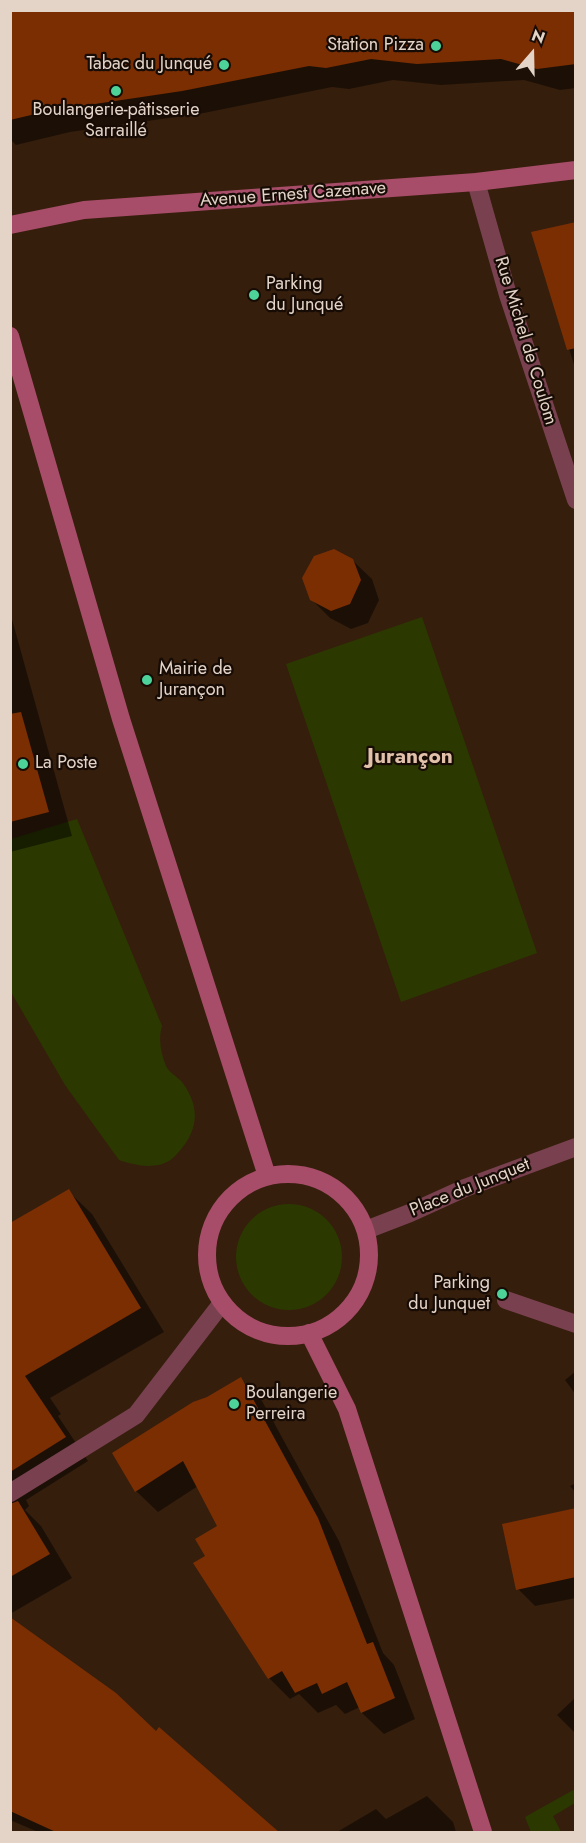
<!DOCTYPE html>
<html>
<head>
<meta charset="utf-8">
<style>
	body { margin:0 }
	#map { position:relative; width:586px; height:1843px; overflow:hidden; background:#361e0c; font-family:Jost,sans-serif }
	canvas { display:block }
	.frame { position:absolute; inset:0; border:12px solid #e4d4c8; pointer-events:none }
	.north { position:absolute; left:502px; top:24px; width:60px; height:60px; -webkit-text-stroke:4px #160b05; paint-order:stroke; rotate:20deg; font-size:16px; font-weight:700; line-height:24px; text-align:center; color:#e4d4c8 }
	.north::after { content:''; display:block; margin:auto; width:21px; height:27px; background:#e4d4c8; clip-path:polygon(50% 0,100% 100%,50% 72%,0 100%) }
</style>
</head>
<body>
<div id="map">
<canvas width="586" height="1843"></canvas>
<div class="frame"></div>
<div class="north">N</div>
</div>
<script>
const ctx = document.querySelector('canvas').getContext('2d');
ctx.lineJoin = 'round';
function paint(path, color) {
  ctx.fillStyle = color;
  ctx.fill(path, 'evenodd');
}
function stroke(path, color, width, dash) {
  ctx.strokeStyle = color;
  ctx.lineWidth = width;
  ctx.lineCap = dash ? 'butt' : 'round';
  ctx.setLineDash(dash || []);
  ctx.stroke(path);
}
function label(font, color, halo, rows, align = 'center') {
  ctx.font = font + ' Jost,sans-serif';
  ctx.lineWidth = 4.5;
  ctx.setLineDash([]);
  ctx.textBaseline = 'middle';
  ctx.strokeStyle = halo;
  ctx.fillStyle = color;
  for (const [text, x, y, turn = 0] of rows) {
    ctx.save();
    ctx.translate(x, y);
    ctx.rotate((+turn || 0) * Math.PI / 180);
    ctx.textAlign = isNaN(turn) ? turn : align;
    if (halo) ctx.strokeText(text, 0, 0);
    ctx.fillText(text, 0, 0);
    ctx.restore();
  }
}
const green = new Path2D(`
	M422 617 537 953 401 1002 286 664Z
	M77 819 162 1026C158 1037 161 1054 166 1066 169 1073 178 1077 182 1082 202 1109 198 1133 175 1156 161 1171 136 1166 119 1160L65 1085 11 992V839Z
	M236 1257a53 53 0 1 1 106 0a53 53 0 1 1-106 0Z
	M575 1789V1803L553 1816 561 1832H531L525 1817Z`);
const shadow = new Path2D(`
	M10 10H576V88L560 90 524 80 441 85 393 80 349 89 332 87 204 113 70 132 16 145 10 139Z
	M576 223V371L533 233Z
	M352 560 372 579 379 600 368 623 351 629 330 618 311 599Z
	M10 612 72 836 10 852Z
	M68 1191 92 1214 164 1332 50 1398 61 1414 58 1416 88 1461 26 1500 29 1506 25 1510 41 1526 72 1578 10 1614V1267Z
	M576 1371V1395L565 1380Z
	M240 1379 262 1401 339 1541 383 1653 394 1665 415 1719 384 1734 362 1713 360 1707 345 1714 336 1705 318 1713 299 1694 290 1699 269 1678 208 1556 219 1526 198 1486 158 1512 136 1491 207 1399Z
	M576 1483V1493L570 1486Z
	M576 1509V1598L535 1606 518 1589Z
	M576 1697V1734L557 1715Z
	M10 1722 157 1733 276 1832H38L10 1820Z
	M427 1796 453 1822 456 1832H337L376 1809 386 1819Z`);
const building = new Path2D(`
	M10 10H576V64L537 69 501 59 417 64 371 59 326 68 309 66 182 91 48 111 10 120Z
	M576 222V348L567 350 531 232Z
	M334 549 353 559 361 580 350 604 331 611 310 600 302 578 314 556Z
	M21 712 49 812 10 822V714Z
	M69 1189 141 1308 25 1376 66 1437 10 1472V1223Z
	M241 1377 318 1518 367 1644 373 1642 395 1698 361 1713 347 1682 322 1694 317 1683 295 1693 282 1671 268 1679 193 1563 205 1556 195 1539 217 1526 183 1461 135 1492 112 1453 193 1402 207 1397Z
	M18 1501 50 1554 10 1577V1504Z
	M576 1508V1577L516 1590 502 1524Z
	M10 1617 116 1693 156 1731 159 1727 280 1833H58L10 1811Z`);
const lane = new Path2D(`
	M506 1300 576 1324`);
const street = new Path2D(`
	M476 182 508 295 576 500
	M366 1230 410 1213 465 1188 576 1147
	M10 1493 136 1415 222 1303`);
const secondary = new Path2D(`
	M10 225 84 210 476 182 576 170
	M10 336 121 719 267 1176
	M207 1255a81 81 0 1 1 162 0a81 81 0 1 1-162 0Z
	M309 1333 347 1409 483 1832`);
const markers = [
	[436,46,6,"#4dd39a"],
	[224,65,6,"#4dd39a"],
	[116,91,6,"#4dd39a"],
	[254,295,6,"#4dd39a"],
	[147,680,6,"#4dd39a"],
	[23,764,6,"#4dd39a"],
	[502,1294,6,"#4dd39a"],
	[234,1404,6,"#4dd39a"]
];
const poiNames = [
	["Station Pizza",424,46,"right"],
	["Tabac du Junqué",212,65,"right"],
	["Boulangerie-pâtisserie",116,111,"center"],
	["Sarraillé",116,132,"center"],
	["Parking",266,285],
	["du Junqué",266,306],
	["Mairie de",159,670],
	["Jurançon",159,691],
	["La Poste",35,764],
	["Parking",490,1284,"right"],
	["du Junquet",490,1305,"right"],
	["Boulangerie",246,1394],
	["Perreira",246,1415]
];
const streetNames = [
	["Avenue Ernest Cazenave",293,195,-4],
	["Rue Michel de Coulom",525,341,73],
	["Place du Junquet",470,1188,-22]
];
const quarterNames = [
	["Jurançon",410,758]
];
paint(green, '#2b3900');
paint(shadow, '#0007');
paint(building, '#7c2e03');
stroke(lane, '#794150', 18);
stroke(street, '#794150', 18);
stroke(secondary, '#a74d69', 18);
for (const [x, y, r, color] of markers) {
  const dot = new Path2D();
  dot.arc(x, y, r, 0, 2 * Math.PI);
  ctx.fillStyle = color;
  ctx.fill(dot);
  stroke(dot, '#160b05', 2);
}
label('18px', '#e4d4c8', '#160b05', poiNames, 'left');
label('18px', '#e4d4c8', '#160b05', streetNames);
label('bold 21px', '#e1c1aa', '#160b05', quarterNames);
</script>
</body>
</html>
